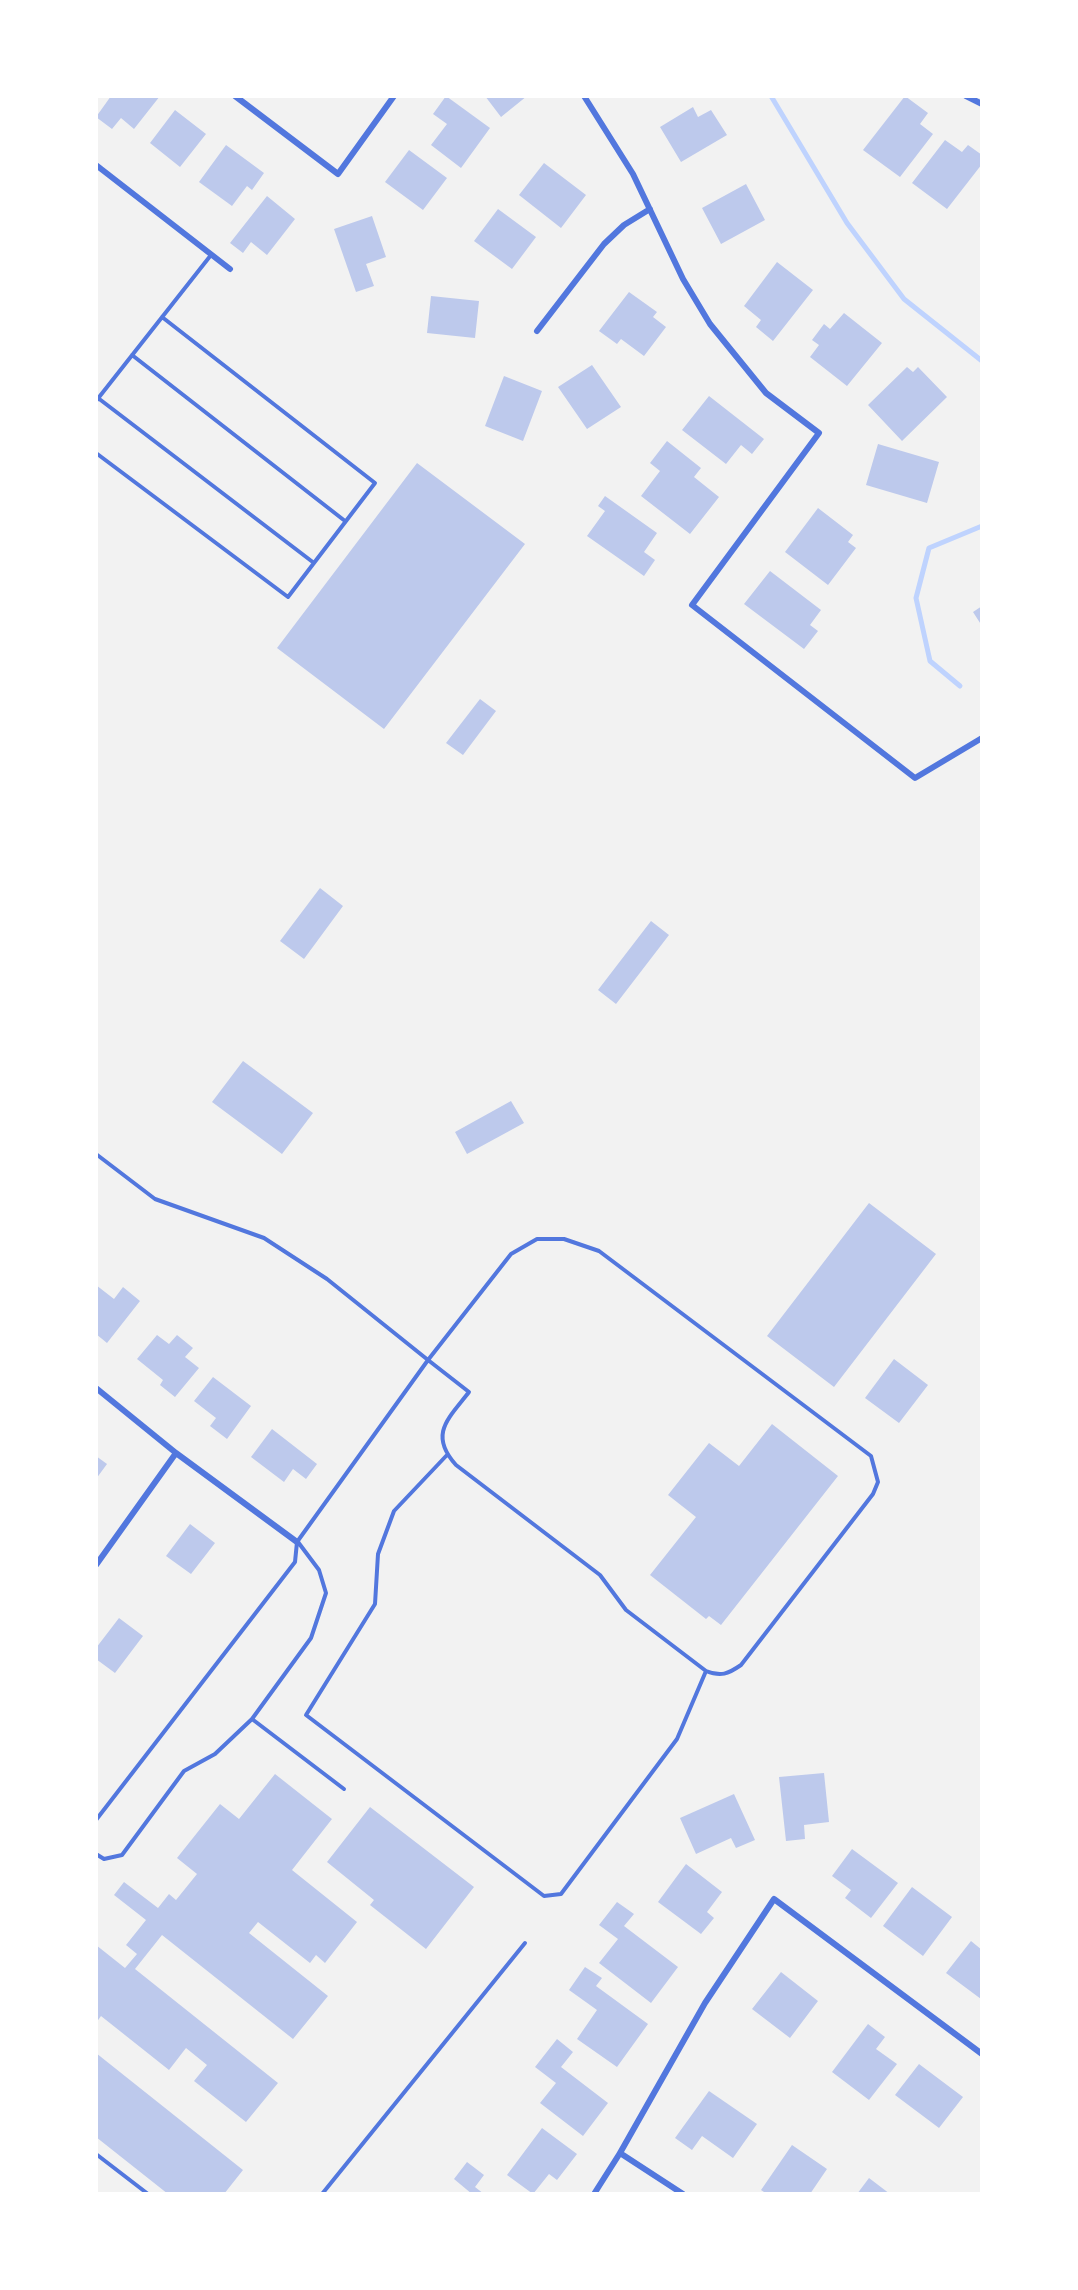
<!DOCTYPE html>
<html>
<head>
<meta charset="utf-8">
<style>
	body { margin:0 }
	#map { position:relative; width:1078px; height:2290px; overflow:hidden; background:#f2f2f2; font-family:"Open Sans",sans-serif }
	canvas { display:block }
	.frame { position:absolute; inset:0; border:98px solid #fff; pointer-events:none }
</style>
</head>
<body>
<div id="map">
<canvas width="1078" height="2290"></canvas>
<div class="frame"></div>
</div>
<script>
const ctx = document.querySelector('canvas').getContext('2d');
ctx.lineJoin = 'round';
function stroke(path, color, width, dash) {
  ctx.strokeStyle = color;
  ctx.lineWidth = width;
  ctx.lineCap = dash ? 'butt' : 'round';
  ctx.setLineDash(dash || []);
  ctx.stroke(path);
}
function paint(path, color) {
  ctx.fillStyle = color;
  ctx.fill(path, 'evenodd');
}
const stream = new Path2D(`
	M771 96 847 223 904 299 982 361
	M960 686 930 661 916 598 929 548 982 526`);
const building = new Path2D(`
	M111 96H160L134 129 121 118 112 129 96 117Z
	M446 96 490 128 461 168 431 145 447 124 433 114Z
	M485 96H527L501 117Z
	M905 96 928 113 920 124 933 134 900 177 863 150Z
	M693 107 698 117 711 110 727 135 681 162 660 127Z
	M175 110 206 134 180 167 150 143Z
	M945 140 962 152 968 145 982 155V164L947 209 912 183Z
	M226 145 264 173 252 190 247 186 232 206 199 182Z
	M409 150 447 178 423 210 385 182Z
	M544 163 586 195 561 228 519 195Z
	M746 184 765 220 721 244 702 208Z
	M267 196 295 219 267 255 251 242 243 253 230 243Z
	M498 209 536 237 512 269 474 241Z
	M372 216 386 257 366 264 374 286 356 292 334 229Z
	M777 262 813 290 773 341 756 327 761 320 744 306Z
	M629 292 657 312 653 317 666 327 644 356 621 339 617 344 599 331Z
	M431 296 479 301 475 338 427 333Z
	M844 313 882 343 847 386 810 357 819 345 812 340 824 324 830 329Z
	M592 365 621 407 587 429 558 387Z
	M907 367 913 372 918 367 947 397 902 441 868 405Z
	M504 376 542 391 523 441 485 426Z
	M709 396 764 439 752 454 741 445 726 464 682 430Z
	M667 441 701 468 694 477 719 497 690 534 641 496 660 471 650 463Z
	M878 444 939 462 927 503 866 485Z
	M417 463 525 544 384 729 277 648Z
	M605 496 657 533 644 552 655 560 644 576 587 536 605 511 598 506Z
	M818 508 853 535 848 542 856 548 828 585 785 552Z
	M770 571 821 610 810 625 818 631 804 649 744 604Z
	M982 606V626L973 612Z
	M480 699 496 711 463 755 446 743Z
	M320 888 343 906 304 959 280 941Z
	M651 921 669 935 616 1004 598 990Z
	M243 1061 313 1113 282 1154 212 1102Z
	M511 1101 524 1123 467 1154 455 1132Z
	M869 1203 936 1254 834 1387 767 1336Z
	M96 1285 114 1299 123 1287 140 1301 107 1343 96 1334Z
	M157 1335 169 1344 177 1335 193 1348 185 1357 199 1368 175 1397 160 1385 163 1380 137 1359Z
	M894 1359 928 1385 899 1423 865 1398Z
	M213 1377 251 1406 227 1439 210 1426 216 1418 194 1401Z
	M772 1424 838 1476 721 1625 709 1616 706 1619 650 1575 696 1517 668 1495 709 1443 739 1466Z
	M272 1429 317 1464 306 1479 293 1469 284 1482 251 1457Z
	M96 1456 107 1464 96 1479Z
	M190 1524 215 1543 191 1574 166 1556Z
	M119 1618 143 1636 115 1673 96 1659V1648Z
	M824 1773 829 1822 804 1825 805 1839 786 1841 779 1777Z
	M275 1774 332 1819 292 1870 357 1922 325 1963 316 1955 310 1963 258 1922 249 1933 328 1996 293 2039 162 1935 135 1969 278 2083 246 2122 194 2081 207 2065 186 2048 169 2070 101 2016 96 2023V1945L125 1968 137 1954 126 1945 146 1920 114 1895 124 1882 158 1908 169 1894 176 1900 197 1874 177 1858 220 1804 239 1819Z
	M734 1794 755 1840 736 1848 731 1838 696 1854 680 1818Z
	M370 1807 474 1887 426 1949 370 1905 374 1900 327 1862Z
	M852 1849 898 1883 871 1918 845 1898 851 1890 832 1876Z
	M686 1864 722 1892 707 1912 714 1918 701 1934 658 1902Z
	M912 1887 952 1917 923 1956 883 1926Z
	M617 1902 634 1914 624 1926 678 1967 651 2003 599 1963 618 1939 599 1925Z
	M971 1941 982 1950 981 1999 946 1973Z
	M585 1967 602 1978 596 1986 648 2024 617 2067 577 2039 597 2010 569 1990Z
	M781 1972 818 2001 790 2038 752 2009Z
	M868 2024 885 2037 876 2049 897 2064 869 2100 832 2072Z
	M557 2039 573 2052 561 2067 608 2103 583 2136 540 2103 556 2083 535 2067Z
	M96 2053 243 2170 224 2194H168L96 2137Z
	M919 2064 963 2097 939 2128 895 2095Z
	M709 2091 757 2124 733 2158 702 2136 692 2150 675 2138Z
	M542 2128 577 2154 557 2180 549 2174 533 2194 507 2175Z
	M792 2145 827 2169 810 2194H767L761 2190Z
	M467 2162 484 2175 475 2187 484 2194H472L454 2179Z
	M869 2178 890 2194H857Z`);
const service = new Path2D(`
	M132 355 345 521
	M98 398 314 563
	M96 401 211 255
	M96 453 288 597 375 483 162 317
	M96 1154 155 1199 264 1238 327 1279 428 1360 297 1542 295 1562 96 1820
	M537 1239H564L599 1251 871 1456 878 1482 873 1494 741 1665C728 1674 721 1677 706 1671L626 1610 600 1575 456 1465C428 1434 449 1418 469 1392L428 1360 511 1254Z
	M447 1455 394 1511 378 1554 375 1604 306 1715 544 1896 561 1894 677 1739 706 1671
	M252 1719 344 1789
	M96 1854 104 1859 122 1855 184 1771 215 1754 252 1719 311 1638 326 1593 319 1570 298 1542
	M96 2154 148 2194
	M322 2194 525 1943`);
const minor = new Path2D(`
	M235 96 338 174 394 96
	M584 96 633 174 683 279 710 324 766 393 819 433 692 605 915 778 982 738
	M966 96 982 104
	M96 165 230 269
	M537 331 604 244 624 225 650 209
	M96 1388 176 1453 297 1542
	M96 1565 176 1453
	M620 2153 683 2194
	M594 2194 620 2153 705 2003 774 1899 982 2054`);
stroke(stream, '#bfd3fe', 5);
paint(building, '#bdc9ec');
stroke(service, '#5277de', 4);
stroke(minor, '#5277de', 6);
</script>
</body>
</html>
